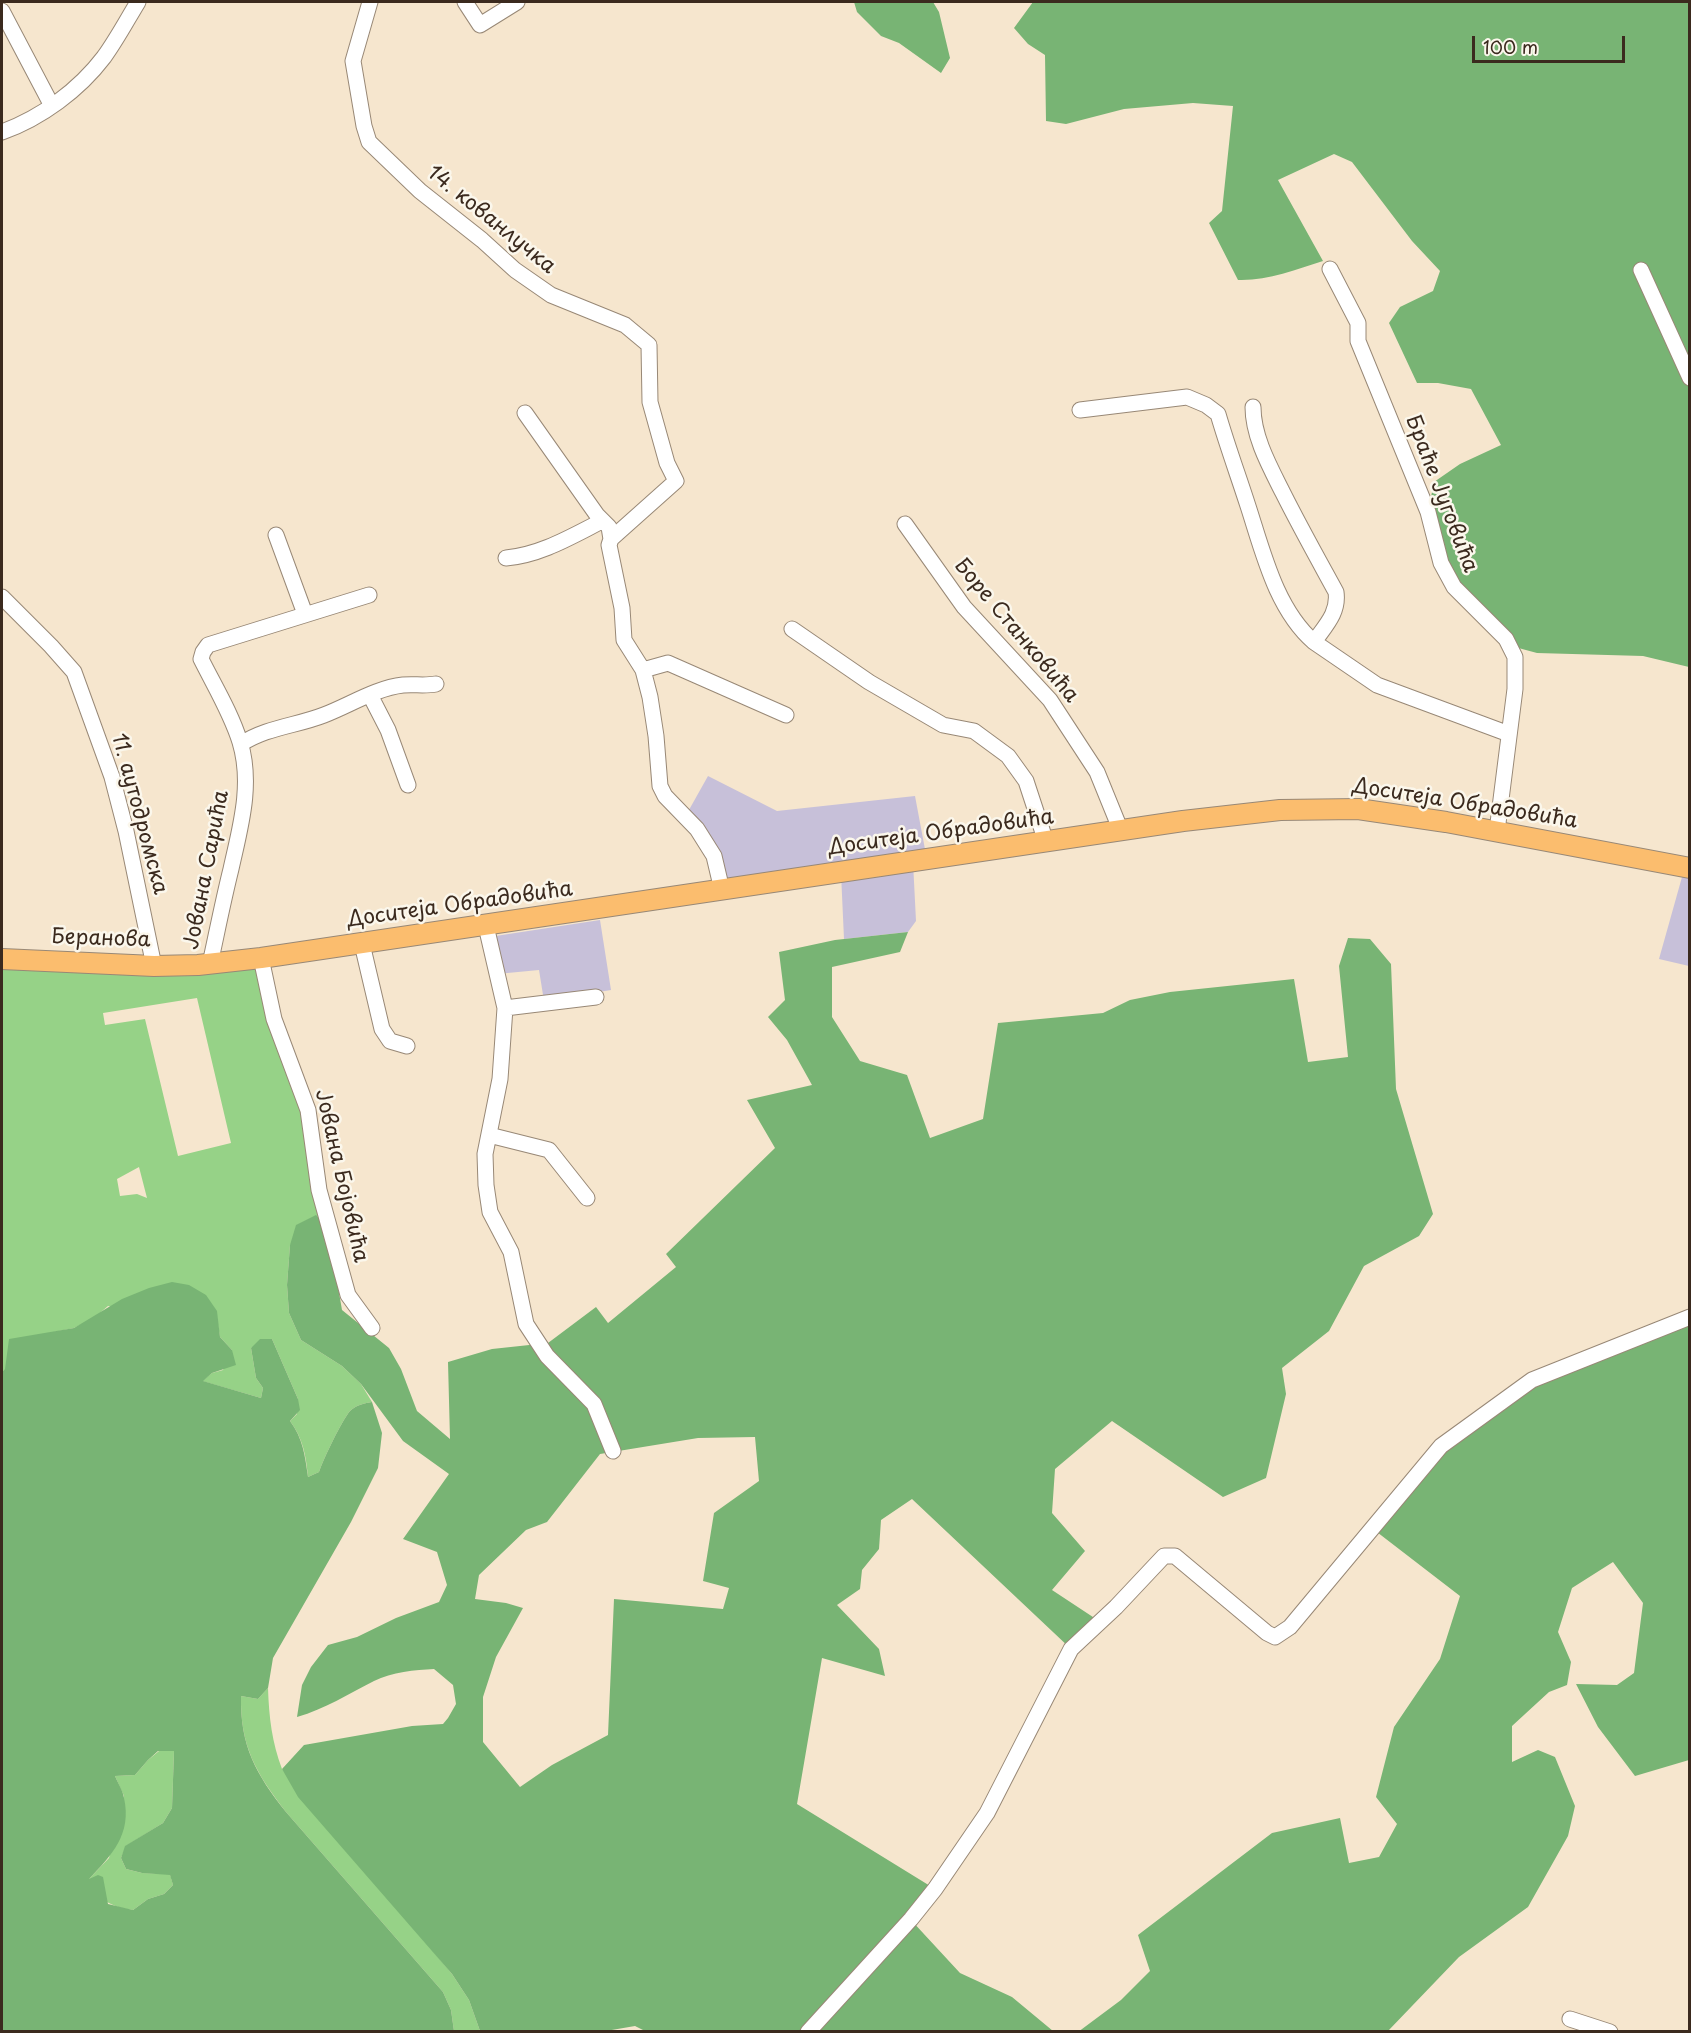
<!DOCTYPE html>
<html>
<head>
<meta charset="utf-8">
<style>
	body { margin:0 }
	#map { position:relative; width:1691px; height:2033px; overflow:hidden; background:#f6e6ce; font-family:"Playpen Sans",sans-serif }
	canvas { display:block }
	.frame { position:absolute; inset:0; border:3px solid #3b2a1e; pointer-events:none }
	.scale { position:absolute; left:1472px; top:36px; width:153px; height:27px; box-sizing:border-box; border:3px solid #3b2a1e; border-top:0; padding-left:8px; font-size:18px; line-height:21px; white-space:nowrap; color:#3b2a1e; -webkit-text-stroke:4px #fbf7ec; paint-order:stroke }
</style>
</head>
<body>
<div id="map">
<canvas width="1691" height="2033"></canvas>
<div class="frame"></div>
<div class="scale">100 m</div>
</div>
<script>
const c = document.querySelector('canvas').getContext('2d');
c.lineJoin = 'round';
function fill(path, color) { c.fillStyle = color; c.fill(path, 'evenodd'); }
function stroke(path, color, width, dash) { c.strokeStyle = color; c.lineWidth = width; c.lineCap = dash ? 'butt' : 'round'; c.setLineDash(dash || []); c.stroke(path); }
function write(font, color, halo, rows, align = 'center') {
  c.font = font + ' "Playpen Sans",sans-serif'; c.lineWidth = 5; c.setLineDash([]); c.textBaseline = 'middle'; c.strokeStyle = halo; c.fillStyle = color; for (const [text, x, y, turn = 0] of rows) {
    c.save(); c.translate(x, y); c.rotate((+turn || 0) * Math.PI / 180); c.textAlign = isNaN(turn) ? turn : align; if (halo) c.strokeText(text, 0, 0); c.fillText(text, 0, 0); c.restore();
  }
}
fill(new Path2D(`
	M708 776 777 811 915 796 927 860 913 862 916 921 908 932 844 939 841 873 722 890 714 856 685 817Z
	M1682 877 1689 878V966L1659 959Z
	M600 920 611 990 544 1001 539 970 497 974 489 937Z`), '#c7c0d9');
fill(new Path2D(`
	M261 958 308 1110 328 1229 290 1245 287 1285 289 1313 301 1340 342 1366 361 1384 372 1402C365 1403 356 1405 350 1411 341 1422 324 1458 319 1472L308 1477C306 1456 303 1438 290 1421L297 1414 298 1399 272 1339 251 1348 256 1378 263 1388 261 1398 202 1381 212 1373 223 1370 232 1350 220 1337 218 1325 108 1306 94 1318 74 1328 49 1333 2 1372V959ZM197 998 231 1143 178 1156 145 1019 105 1025 103 1013ZM139 1167 147 1198 137 1194 120 1196 117 1179Z
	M268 1688C269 1718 272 1742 282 1769L452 1974 469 2000 480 2031H454L451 2010 443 1992 286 1812C256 1773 240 1746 241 1696L258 1699Z
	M159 1751H174L172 1808 163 1823 126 1846 121 1858 126 1869 142 1873 170 1874 173 1885 164 1894 148 1899 133 1910C106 1906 104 1900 87 1881L109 1858 124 1796 115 1776 135 1775 148 1760Z`), '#96d287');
fill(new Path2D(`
	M854 2H933L939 12 950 58 941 73 899 43 881 36 857 12Z
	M1033 2H1689V667L1643 656 1537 653 1511 646 1441 563 1428 512 1434 482 1460 464 1501 445 1471 389 1438 383H1417L1389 323 1400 307 1433 291 1440 271 1412 241 1352 162 1334 154 1278 180 1323 261C1295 270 1267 281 1238 280L1209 223 1222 211 1233 106 1193 103 1124 109 1066 124 1046 121 1045 55 1028 44 1014 28Z
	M908 932 900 952 832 967V1017L860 1061 907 1075 930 1138 983 1119 998 1023 1103 1013 1130 1000 1170 992 1294 979 1308 1062 1348 1057 1339 966 1348 938 1370 939 1391 964 1396 1089 1433 1214 1419 1236 1364 1266 1329 1331 1282 1368 1286 1394 1266 1478 1223 1497 1112 1421 1055 1469 1052 1513 1085 1551 1052 1590 1099 1621 1071 1649 912 1499 881 1520 879 1549 862 1570 860 1589 837 1605 879 1649 885 1676 822 1658 797 1804 935 1889 911 1920 960 1973 1012 1997 1053 2031 647 2032 635 2026 600 2032 480 2031 469 2000 452 1974 298 1797 282 1769 304 1745 412 1726 443 1724 448 1718 456 1704 453 1685 434 1669C415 1670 392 1672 374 1681 348 1694 325 1709 297 1717L302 1685 311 1667 328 1645 357 1637 396 1618 439 1602 447 1585 437 1552 403 1539 449 1474 403 1441 361 1384 342 1366 301 1340 289 1313 287 1285 290 1245 296 1225 316 1215 328 1229 342 1310 389 1348 401 1369 417 1411 450 1439 448 1362 492 1349 548 1343 596 1307 608 1323 676 1267 666 1254 775 1148 747 1100 812 1085 787 1040 768 1017 785 1000 779 952 835 940ZM755 1437 759 1481 714 1513 703 1581 729 1588 723 1609 614 1599 608 1735 552 1765 520 1787 483 1742V1697L496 1657 523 1608 506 1603 475 1599 479 1575 526 1530 547 1522 600 1454 698 1438Z
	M172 1282 189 1285 206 1295 217 1311 220 1337 232 1350 236 1365 212 1373 203 1381 261 1398 263 1388 256 1378 251 1348 260 1339H272L298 1399 300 1410 290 1421C303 1438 305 1456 308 1477L319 1472C324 1458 341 1422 350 1411 356 1405 365 1403 372 1402L382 1433 378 1468 351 1522 273 1658 268 1688 258 1699 241 1696C240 1746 256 1774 286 1812L443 1992 451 2010 454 2031H2V1372L5 1369 9 1339 74 1328 122 1299 149 1288ZM158 1751H174L172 1808 163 1823 125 1846 121 1858 126 1869 142 1873 170 1875 173 1885 164 1894 148 1899 133 1910 108 1904 103 1877 98 1875 89 1879C112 1855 132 1834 124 1798 123 1791 118 1783 115 1776L135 1775 148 1760Z
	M1689 1316 1690 1684 1688 1685 1689 1760 1635 1776 1598 1727 1576 1684 1617 1685 1634 1673 1643 1603 1613 1562 1572 1588 1558 1632 1571 1662 1567 1685 1549 1692 1512 1726V1762L1538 1750 1555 1757 1575 1806 1568 1836 1528 1907 1459 1957 1388 2031 1078 2032 1121 2000 1150 1971 1138 1935 1272 1833 1340 1818 1349 1863 1379 1857 1397 1824 1376 1797 1394 1727 1440 1659 1460 1596 1373 1529 1441 1446 1526 1385Z`), '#78b474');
const minor = new Path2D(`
	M370 2 353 61 364 126 369 142 420 191 482 240 515 270 551 295 625 325 649 345 650 402 667 463 676 481 611 539 609 545 622 608 624 640 643 670 650 697 656 736 660 786 665 796 697 829 714 856 722 890
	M465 2 480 25 517 2
	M2 11 52 106
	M2 132C41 118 79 90 104 57 117 39 127 20 138 2
	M1330 269 1358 323V341L1428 512 1441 563 1454 587 1506 639 1515 657V689L1497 831
	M1641 270 1690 378
	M1253 407C1253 437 1270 467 1283 493 1300 527 1318 559 1336 592 1339 613 1325 626 1314 642L1377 685 1509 734
	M1080 410 1187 397 1206 405 1218 414C1227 445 1238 475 1248 506 1263 552 1276 609 1314 642
	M525 413 597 515 609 527 611 539
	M905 524 964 607 1050 700 1097 772 1121 831
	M276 535 305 614
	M506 558C541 555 572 536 602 521
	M2 597 51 646 74 672 112 777 126 831 154 966
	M792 629 869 682 943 725 974 731 1008 756 1026 781 1046 842
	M643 670 668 663 786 715
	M370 695 388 730 408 785
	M241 744C267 727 296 726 324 715 350 705 376 688 403 685 414 684 425 686 436 684
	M486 926 505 1008 500 1079 485 1154 486 1185 490 1212 511 1252 526 1324 547 1356 594 1404 613 1451
	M362 944 382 1029 390 1041 407 1046
	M261 958 274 1019 308 1110 319 1190 348 1295 372 1328
	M210 964C217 932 223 901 231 869 240 828 253 785 240 742 231 713 215 687 201 659L203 652 208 645 369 595
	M505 1008 596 997
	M489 1135 549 1150 587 1198
	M1570 2019 1610 2032
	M808 2032 911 1919 935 1889 987 1813 1071 1649 1116 1607 1164 1556H1175L1267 1633 1275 1637 1290 1627 1441 1446 1532 1380 1690 1317`);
const major = new Path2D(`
	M2 959 154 966 198 965 261 958 1183 821 1280 810 1358 809 1446 822 1690 868`);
stroke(minor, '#988876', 17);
stroke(major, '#988876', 22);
stroke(minor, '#fff', 15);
stroke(major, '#fbbd6e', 20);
write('21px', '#3b2a1e', '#fbf7ec', [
	["14. кованлучка",491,220,39],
	["Браће Југовића",1441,494,69],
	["Боре Станковића",1016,631,50],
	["Доситеја Обрадовића",1465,804,9],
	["11. аутодромска",139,814,75],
	["Доситеја Обрадовића",941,833,-8],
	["Јована Сарића",207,870,-79],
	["Доситеја Обрадовића",460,905,-8],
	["Беранова",101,939,2],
	["Јована Бојовића",341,1176,77]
]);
</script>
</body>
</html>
